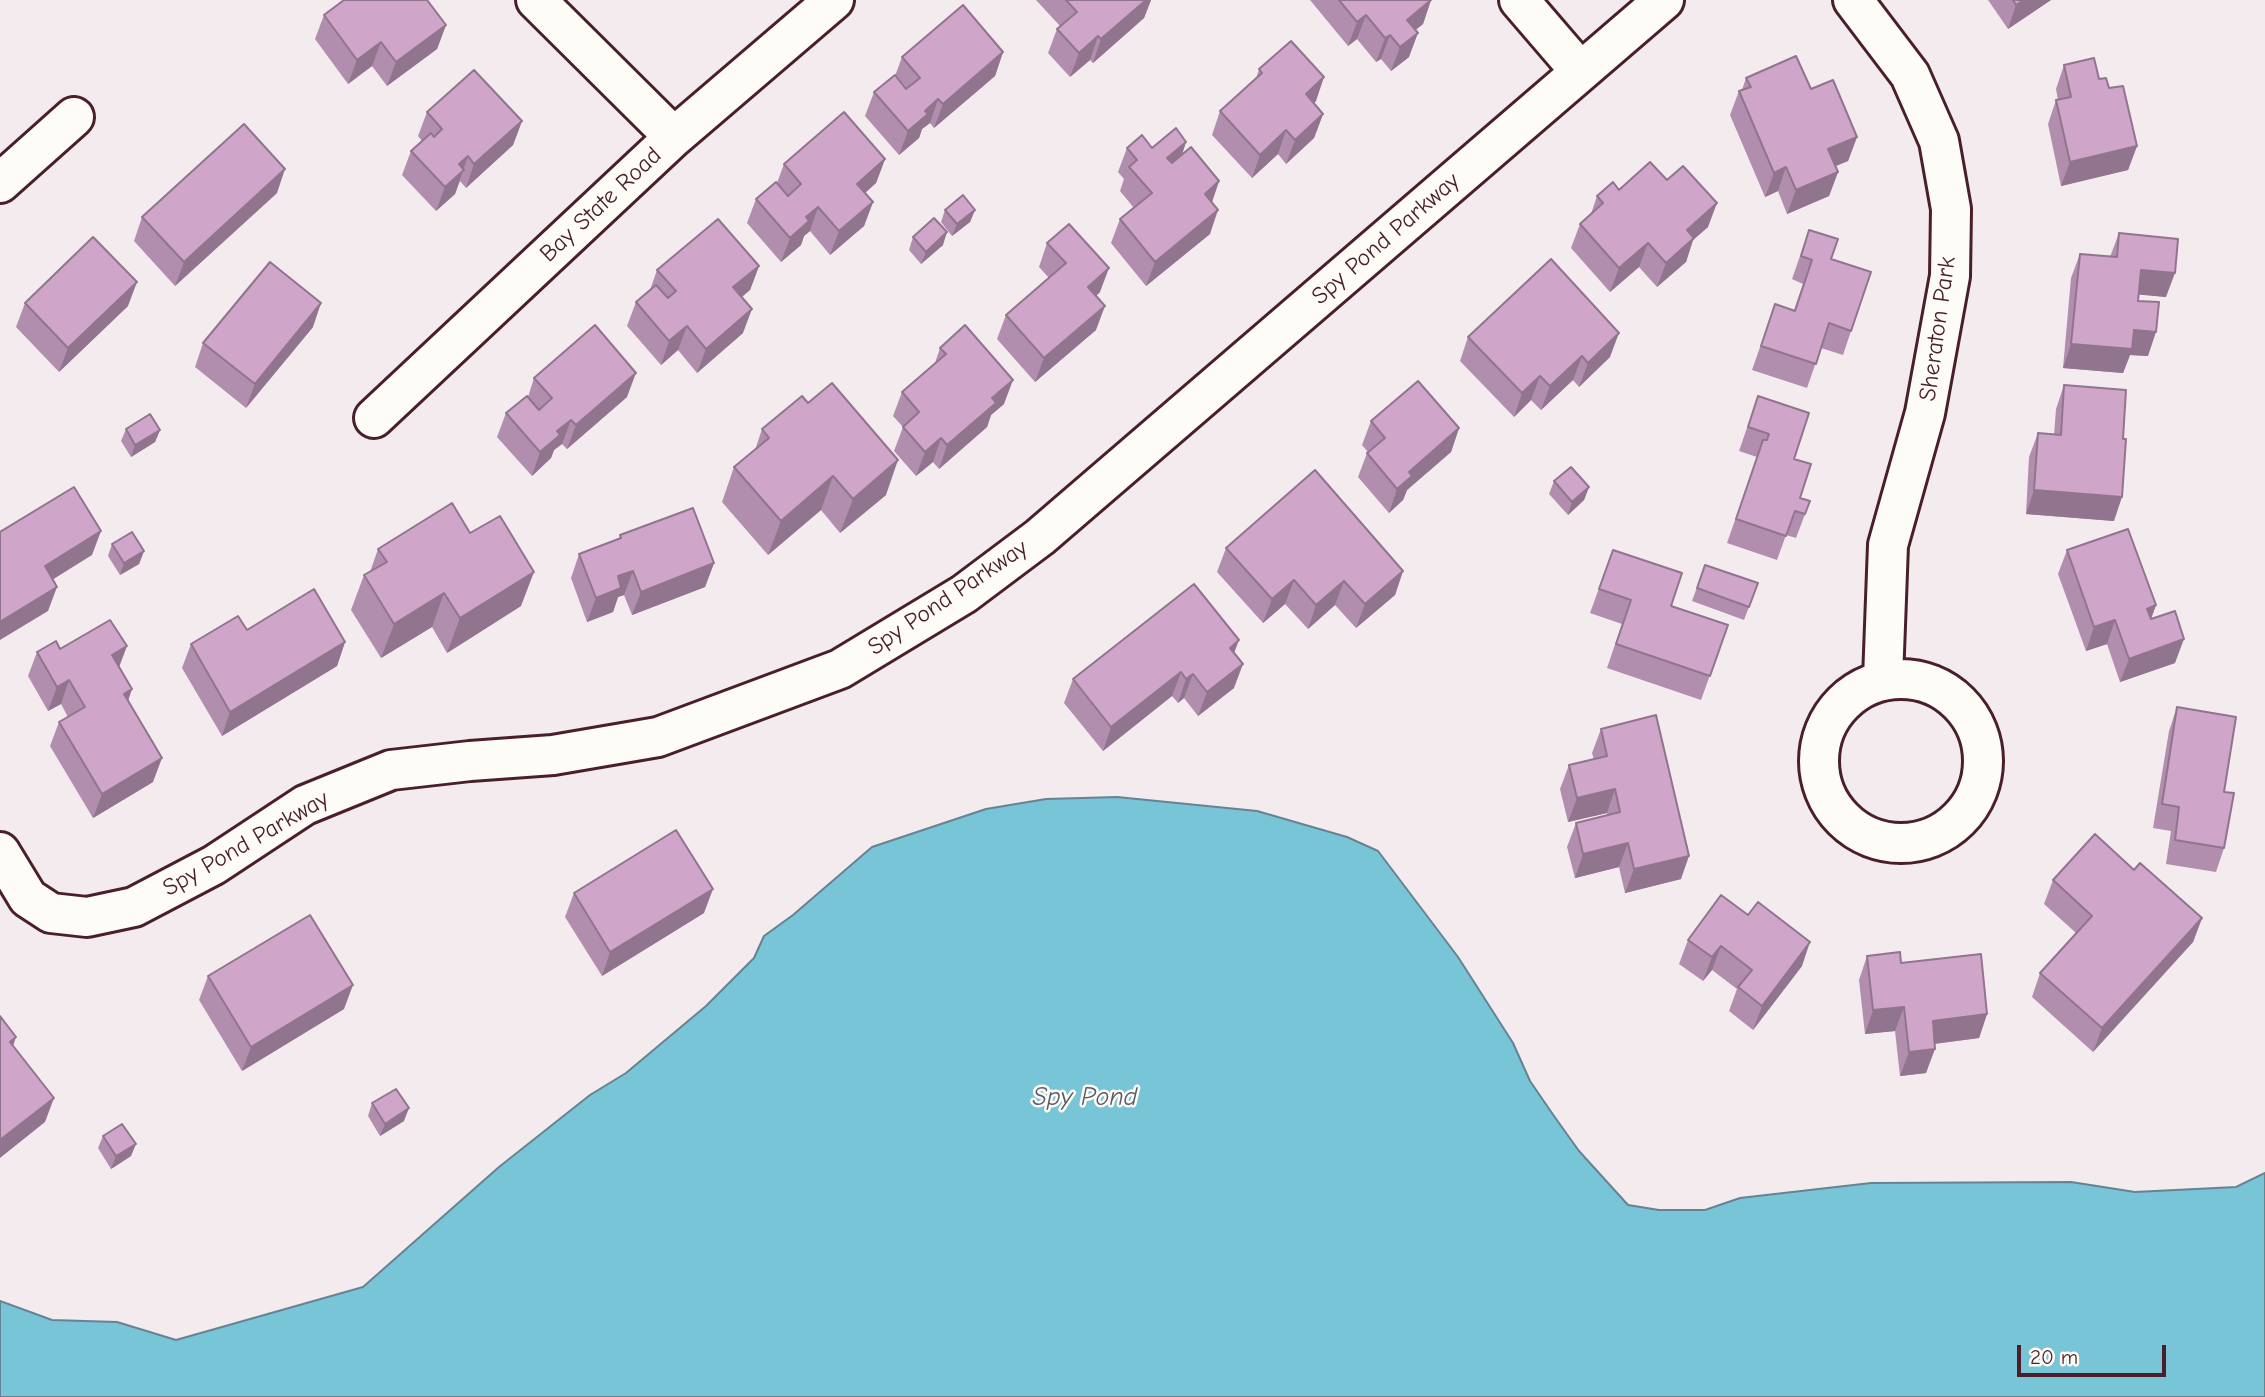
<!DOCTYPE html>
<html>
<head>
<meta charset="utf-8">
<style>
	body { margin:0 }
	#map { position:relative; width:2265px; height:1397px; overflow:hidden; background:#f4ebee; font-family:"Comic Neue",sans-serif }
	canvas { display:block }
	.scale { position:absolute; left:2017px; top:1345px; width:149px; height:32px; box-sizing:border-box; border:4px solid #4a1f2b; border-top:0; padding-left:9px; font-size:21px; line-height:24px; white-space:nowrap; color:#4a1f2b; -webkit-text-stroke:5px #fdfcf7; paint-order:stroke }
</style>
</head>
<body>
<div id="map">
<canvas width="2265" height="1397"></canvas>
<div class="scale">20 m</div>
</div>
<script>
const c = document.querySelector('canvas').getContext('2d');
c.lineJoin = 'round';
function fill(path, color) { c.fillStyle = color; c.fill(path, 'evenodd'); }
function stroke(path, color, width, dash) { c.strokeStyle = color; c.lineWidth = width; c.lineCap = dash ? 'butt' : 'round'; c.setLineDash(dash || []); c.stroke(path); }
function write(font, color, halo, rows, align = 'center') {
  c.font = font + ' "Comic Neue",sans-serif'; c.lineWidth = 5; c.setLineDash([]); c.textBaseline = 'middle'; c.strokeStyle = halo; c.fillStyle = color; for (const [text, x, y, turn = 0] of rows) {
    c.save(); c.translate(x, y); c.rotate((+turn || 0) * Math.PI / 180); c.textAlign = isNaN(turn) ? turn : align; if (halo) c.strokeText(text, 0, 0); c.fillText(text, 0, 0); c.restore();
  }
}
const water = new Path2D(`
	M1117 797 1257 811 1347 837 1378 851 1458 957 1513 1043 1530 1081 1554 1116 1579 1151 1628 1205 1659 1210H1705L1740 1198 1871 1183 2071 1182 2135 1192 2236 1187 2265 1173V1397H0V1301L52 1320 117 1322 176 1340 363 1287 499 1167 590 1095 626 1073 706 1006 754 958 764 936 793 915 872 847 986 809 1046 799Z`);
fill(water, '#79c5d8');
stroke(water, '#668393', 2);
const minor = new Path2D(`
	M536 0 674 137
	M1519 0 1580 71
	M1853 0 1910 75 1939 141 1951 209 1950 276 1925 413 1888 545 1883 679
	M0 183 74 117
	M374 418 674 137 834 0
	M1819 761a82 82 0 1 1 164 0a82 82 0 1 1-164 0Z
	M0 852 28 898 51 913 87 917 134 907 214 865 305 805 391 770 470 761 553 755 658 737 840 669 964 594 1040 537 1664 0`);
stroke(minor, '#4a1f2b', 44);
stroke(minor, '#fdfcf7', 38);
fill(new Path2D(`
	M1036 0H1151L1144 18 1093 63 1090 60 1070 77 1048 53 1057 29 1060 26Z
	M1310 0H1431L1423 24 1415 30 1409 57 1391 71 1381 59 1376 62 1357 39 1348 46Z
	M1988 0H2051L2008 29Z
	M324 15 446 25 437 49 387 86 372 66 348 84 315 39Z
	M1003 52 995 76 934 128 930 123 922 129 919 138 899 155 865 116 874 92 895 76 902 57Z
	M2064 65 2099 79 2109 88 2137 146 2128 170 2061 186 2048 124 2056 100H2058L2056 89Z
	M1259 69 1316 101 1314 103 1323 114 1314 138 1286 164 1278 154 1252 178 1212 135 1220 111 1256 79Z
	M1746 78 1811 89 1857 137 1848 161 1835 166 1838 172 1829 196 1787 214 1778 191 1765 197 1730 115 1739 91 1742 90Z
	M427 112 522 121 513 145 466 188 460 181 455 194 436 211 402 175 411 151 422 141 418 136Z
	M1186 142 1182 155 1219 181 1212 202 1210 234 1146 286 1111 243 1120 219 1134 208 1120 191 1124 179 1118 172 1127 148H1152Z
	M885 159 876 183 865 193 873 202 864 226 830 255 810 231 804 236 801 245 781 262 747 223 756 199 777 183 784 164Z
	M1619 190 1708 227 1693 240 1686 262 1657 287 1639 267 1610 292 1571 248 1580 224 1591 214 1597 196Z
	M277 193 175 286 134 241 142 217Z
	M945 210H975L970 222 952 236 941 222Z
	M1809 230 1831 259 1851 331 1843 355 1821 348 1807 388 1752 370 1775 304 1794 310 1803 284 1792 279Z
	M2119 233 2166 297 2138 294V301L2148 356 2130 355 2123 373 2063 368 2071 278 2080 254 2110 257Z
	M913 237 943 245 921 264 909 250Z
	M1047 243 1100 292 1096 296V330L1035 382 997 339 1006 315 1049 278 1039 267Z
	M759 266 750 290 742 297 743 333 697 373 678 350 661 365 627 326 636 302 650 290 657 270Z
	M25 303 128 306 59 372 16 327Z
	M313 327 246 408 195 367 203 343Z
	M1468 337 1610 357 1579 387 1573 380 1541 410 1531 400 1514 417 1460 361Z
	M940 348 1004 404 991 415 987 427 939 469 933 462 916 476 894 451 903 427 893 416 902 392 935 363Z
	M534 378 627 397 567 449 562 444 554 450 551 458 532 476 497 437 506 413 528 397Z
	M2064 385 2114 521 2026 514 2029 457 2038 433 2054 435 2056 409Z
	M1758 396 1794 459 1800 498 1810 501 1796 538 1786 535 1777 560 1727 543 1757 457 1739 451Z
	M808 403 886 495 840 533 821 510 768 555 722 502 734 467 755 450 762 429Z
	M1371 421 1459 428 1451 452 1407 490 1403 500 1389 513 1358 477 1367 453 1368 452 1362 445Z
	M126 429 160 430 155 442 131 457 121 441Z
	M1554 481 1589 487 1584 500 1568 515 1549 494Z
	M470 533 521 606 447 653 432 627 381 658 351 610 364 575 370 572 378 549Z
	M620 535 714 563 705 587 632 615 624 595 618 597 613 612 587 622 571 578 579 554 619 539Z
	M112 544 144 551 139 564 120 575 108 556Z
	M1226 548 1403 571 1395 595 1356 628 1335 605 1308 629 1285 604 1263 623 1217 572Z
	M1613 550 1671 606 1728 625 1701 700 1607 668 1622 624 1590 613Z
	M2067 550 2156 605 2151 619 2175 663 2120 682 2107 644 2086 651 2058 574Z
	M1705 565 1758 583 1744 620 1692 601Z
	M247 630 345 642 337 666 222 736 182 668 191 644Z
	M60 649 119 667 153 782 93 818 50 746 59 722 68 717 61 704 48 711 28 676 37 652Z
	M1234 653V688L1198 716 1184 698 1178 703 1172 696 1103 751 1064 703 1073 679Z
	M2177 707 2224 792V848L2216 872 2166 864 2171 831 2153 828 2169 731Z
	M1601 729 1681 879 1625 893 1619 867 1575 878 1567 847 1576 823 1607 815V813L1568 822 1560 789 1569 765 1594 760 1592 753Z
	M2134 870 2202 918 2193 942 2093 1052 2032 997 2040 973 2076 933 2044 904 2053 880Z
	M574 893 704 913 602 976 565 917Z
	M1721 895 1802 966 1753 1030 1729 1011 1737 989 1712 970 1703 981 1679 964 1688 940Z
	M1867 956 1901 963 1987 1014 1979 1038 1935 1044 1926 1073 1900 1076 1895 1031 1865 1034 1859 980Z
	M208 976 344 1009 242 1071 199 1000Z
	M372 1103 404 1121 380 1136 368 1116Z
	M103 1136 131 1156 111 1169 98 1148Z`), '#b28eae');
fill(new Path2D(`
	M1146 0H1151L1144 18 1093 63 1101 39Z
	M1431 0 1423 24 1398 44 1407 20Z
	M2024 0H2051L2008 29 2016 5Z
	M1366 15 1357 39 1348 46 1357 22Z
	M446 25 437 49 387 86 396 62Z
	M1418 33 1409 57 1391 71 1400 47Z
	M1390 35 1381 59 1376 62 1385 38Z
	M1098 36 1090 60 1070 77 1079 53Z
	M381 42 372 66 348 84 357 60Z
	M1003 52 995 76 934 128 943 104Z
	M1324 77 1316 101 1297 118 1306 94Z
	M938 99 930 123 922 129 919 138 899 155 908 131 925 111Z
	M1323 114 1314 138 1286 164 1295 140Z
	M522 121 513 145 466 188 474 164Z
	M1286 130 1278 154 1252 178 1260 155Z
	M1857 137 1848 161 1819 173 1828 149Z
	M1186 142 1178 166 1158 182 1167 158Z
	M2137 146 2128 170 2061 186 2070 162Z
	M468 156 455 194 436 211 445 187 459 164Z
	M885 159 876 183 848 208 857 184Z
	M1786 167 1778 191 1765 197 1774 173Z
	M285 169 277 193 175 286 184 262Z
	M1838 172 1829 196 1787 214 1796 190Z
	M1219 181 1211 205 1205 194Z
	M873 202 864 226 830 255 839 231Z
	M1717 203 1708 227 1693 240 1686 262 1657 287 1666 263 1687 230Z
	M818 207 810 231 804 236 801 245 781 262 790 238 806 217Z
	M975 210 970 222 952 236 957 224Z
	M1218 210 1210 234 1146 286 1155 262Z
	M947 232 943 245 921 264 926 252Z
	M1648 243 1639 267 1610 292 1619 268Z
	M759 266 750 290 724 311 733 287Z
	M1109 268 1100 292 1079 311 1088 287Z
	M2141 270 2175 273 2166 297 2132 294Z
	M137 282 128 306 59 372 68 348Z
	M321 303 313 327 246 408 255 384Z
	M1105 306 1096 330 1035 382 1044 358Z
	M752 309 743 333 697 373 706 349Z
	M687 326 678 350 661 365 669 341Z
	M2134 330 2156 332 2148 356 2130 355 2123 373 2063 368 2071 344Z
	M1619 333 1610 357 1579 387 1588 363Z
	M1582 356 1573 380 1541 410 1550 386Z
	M636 373 627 397 567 449 576 425Z
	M1540 376 1531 400 1514 417 1522 393Z
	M1013 380 1004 404 991 415 987 427 939 469 947 445 992 398Z
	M571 420 562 444 554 450 551 458 532 476 540 452 557 431Z
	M1459 428 1451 452 1407 490 1403 500 1389 513 1397 489 1409 472Z
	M160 430 155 442 131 457 135 445Z
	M941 438 933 462 916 476 925 452Z
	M898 460 886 495 840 533 853 499Z
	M833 476 821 510 768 555 781 521Z
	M1589 487 1584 500 1568 515 1572 502Z
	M2034 490 2122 497 2114 521 2026 514Z
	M101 531 92 555 36 590 45 566Z
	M144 551 139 564 120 575 124 563Z
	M714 563 705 587 632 615 641 592Z
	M633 571 624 595 618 597 613 612 587 622 596 598 618 576Z
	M1403 571 1395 595 1356 628 1365 604Z
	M534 572 521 606 447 653 460 618Z
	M1294 580 1285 604 1263 623 1272 599Z
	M1344 581 1335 605 1308 629 1316 605Z
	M57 587 48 611 0 640V622Z
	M444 593 432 627 381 658 394 624Z
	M2156 605 2147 629V609Z
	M2115 620 2107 644 2086 651 2094 627Z
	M2184 639 2175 663 2120 682 2129 659Z
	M1239 640 1230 664V648Z
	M345 642 337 666 222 736 230 712Z
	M127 646 118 670 112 655Z
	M1243 664 1234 688 1198 716 1207 692Z
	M1181 672 1172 696 1103 751 1111 727Z
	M1193 674 1184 698 1178 703 1186 679Z
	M69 680 61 704 48 711 57 687Z
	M132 689 124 713V694Z
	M162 758 153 782 93 818 102 794Z
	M1615 789 1607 813 1568 822 1577 798Z
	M1628 843 1619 867 1575 878 1583 854Z
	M1689 856 1681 879 1625 893 1634 869Z
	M713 889 704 913 602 976 610 952Z
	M2202 918 2193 942 2093 1052 2102 1028Z
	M1810 942 1802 966 1753 1030 1762 1006Z
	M1721 946 1712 970 1703 981 1712 957Z
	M353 985 344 1009 242 1071 251 1047Z
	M1904 1007 1895 1031 1865 1034 1873 1010Z
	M1987 1014 1979 1038 1924 1045 1933 1021Z
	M16 1037 8 1061 10 1042Z
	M1935 1049 1926 1073 1900 1076 1909 1052Z
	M54 1098 45 1122 0 1158V1140Z
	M409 1108 404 1121 380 1136 385 1124Z
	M136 1144 131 1156 111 1169 116 1156Z`), '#91748d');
const building = new Path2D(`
	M344 0H427L446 25 396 62 381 42 357 60 324 15Z
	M1066 0H1146L1101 39 1098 36 1079 53 1057 29 1077 12Z
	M1339 0H1431L1407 20 1418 33 1400 47 1390 35 1385 38 1366 15 1357 22Z
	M2013 0H2024L2016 5Z
	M963 5 1003 52 943 104 938 99 925 111 928 114 908 131 874 92 895 75 906 89 920 78 902 57Z
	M1291 41 1324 77 1306 94 1323 114 1295 140 1286 130 1260 155 1220 111 1262 73 1259 69Z
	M1796 56 1811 89 1833 80 1857 137 1828 149 1838 172 1796 190 1786 167 1774 173 1739 91 1751 87 1746 78Z
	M2094 58 2099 79 2106 78 2109 88 2123 86 2137 146 2070 162 2056 100 2071 97 2064 65Z
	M474 70 522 121 474 164 468 156 459 164 464 170 445 187 411 151 431 133 434 137 442 129 427 112Z
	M844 112 885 159 857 184 873 202 839 231 818 207 806 217 809 221 790 238 756 199 776 182 788 196 801 184 784 164Z
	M244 124 285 169 184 262 142 217Z
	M1176 128 1186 142 1167 158 1172 163 1191 147 1219 181 1205 194 1218 210 1155 262 1120 219 1152 193 1129 167 1137 160 1127 148 1142 135 1152 148Z
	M1650 162 1667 180 1683 166 1717 203 1687 230 1694 238 1666 263 1648 243 1619 268 1580 224 1603 203 1597 196 1613 182 1619 190Z
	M963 195 975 210 957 224 945 210Z
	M934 218 947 232 926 252 913 237Z
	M718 219 759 266 733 287 752 309 706 349 687 326 669 341 636 302 656 285 668 298 676 291 657 270Z
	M1069 224 1109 268 1088 287 1105 306 1044 358 1006 315 1066 263 1047 243Z
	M1809 230 1838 239 1831 259 1871 272 1851 331 1829 323 1816 364 1761 346 1775 304 1795 311 1812 260 1801 256Z
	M2119 233 2178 239 2175 273 2141 270 2138 301 2159 302 2156 332 2134 330 2132 349 2071 344 2080 254 2117 257Z
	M93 237 137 282 68 348 25 303Z
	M1551 259 1619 333 1588 363 1582 356 1550 386 1540 376 1522 393 1468 337Z
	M270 262 321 303 255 384 203 343Z
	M595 325 636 373 576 425 571 420 557 431 560 435 540 452 506 413 527 396 539 410 552 398 534 378Z
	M965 325 1013 380 992 398 996 403 947 445 941 438 925 452 903 427 919 412 902 392 946 354 940 348Z
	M1418 381 1459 428 1409 472 1412 476 1397 489 1367 453 1385 438 1371 421Z
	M832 383 898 460 853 499 833 476 781 521 734 467 769 438 762 429 802 396 808 403Z
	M2064 385 2126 390 2123 439H2126L2122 497 2034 490 2038 433 2061 435Z
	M1758 396 1809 413 1794 459 1811 464 1800 498 1810 501 1805 514 1795 511 1786 536 1736 519 1763 440H1767L1769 434 1748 427Z
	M150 414 160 430 135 445 126 429Z
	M1571 467 1589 487 1572 502 1554 481Z
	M1315 470 1403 571 1365 604 1344 581 1316 605 1294 580 1272 599 1226 548Z
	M74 487 101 531 45 566 57 587 0 622V532Z
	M452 503 470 533 500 516 534 572 460 618 444 593 394 624 364 575 387 562 378 549Z
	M693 508 714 563 641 592 633 571 618 576 621 588 596 598 579 554 621 538 620 535Z
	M2128 529 2156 605 2147 609 2151 619 2175 611 2184 639 2129 659 2115 620 2094 627 2067 550Z
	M132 532 144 551 124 563 112 544Z
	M1613 550 1682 573 1671 606 1728 625 1710 676 1616 644 1631 600 1599 589Z
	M1705 565 1758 583 1749 607 1697 588Z
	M1194 584 1239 640 1230 648 1243 664 1207 692 1193 674 1186 679 1181 672 1111 727 1073 679Z
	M314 589 345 642 230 712 191 644 238 616 247 630Z
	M110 620 127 646 112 655 132 689 124 694 162 758 102 794 59 722 85 707 69 680 57 687 37 652 56 641 60 649Z
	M2177 707 2236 717 2224 792 2234 793 2224 848 2175 840 2179 807 2162 804Z
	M1656 715 1689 856 1634 869 1628 843 1583 854 1576 823 1620 812 1615 789 1577 798 1569 765 1607 756 1601 729Z
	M676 830 713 889 610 952 574 893Z
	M2095 834 2134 870 2140 863 2202 918 2102 1028 2040 973 2092 916 2053 880Z
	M1721 895 1748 915 1758 902 1810 942 1762 1006 1738 987 1752 970 1721 946 1712 957 1688 940Z
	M310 915 353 985 251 1047 208 976Z
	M1900 952 1901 963 1981 954 1987 1014 1933 1021 1935 1049 1909 1052 1904 1007 1873 1010 1867 956Z
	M0 1016 16 1037 10 1042 54 1098 0 1140Z
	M396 1089 409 1108 385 1124 372 1103Z
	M122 1124 136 1144 116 1156 103 1136Z`);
fill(building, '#cfa5ca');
stroke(building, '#91748d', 2);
write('24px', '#4a1f2b', '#fdfcf7', [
	["Bay State Road",601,205,-43],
	["Spy Pond Parkway",1386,239,-41],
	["Sheraton Park",1938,329,-82],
	["Spy Pond Parkway",948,598,-34],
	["Spy Pond Parkway",246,844,-30]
]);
write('italic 26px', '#5a5968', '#fdfcf7', [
	["Spy Pond",1085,1098]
]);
</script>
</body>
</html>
